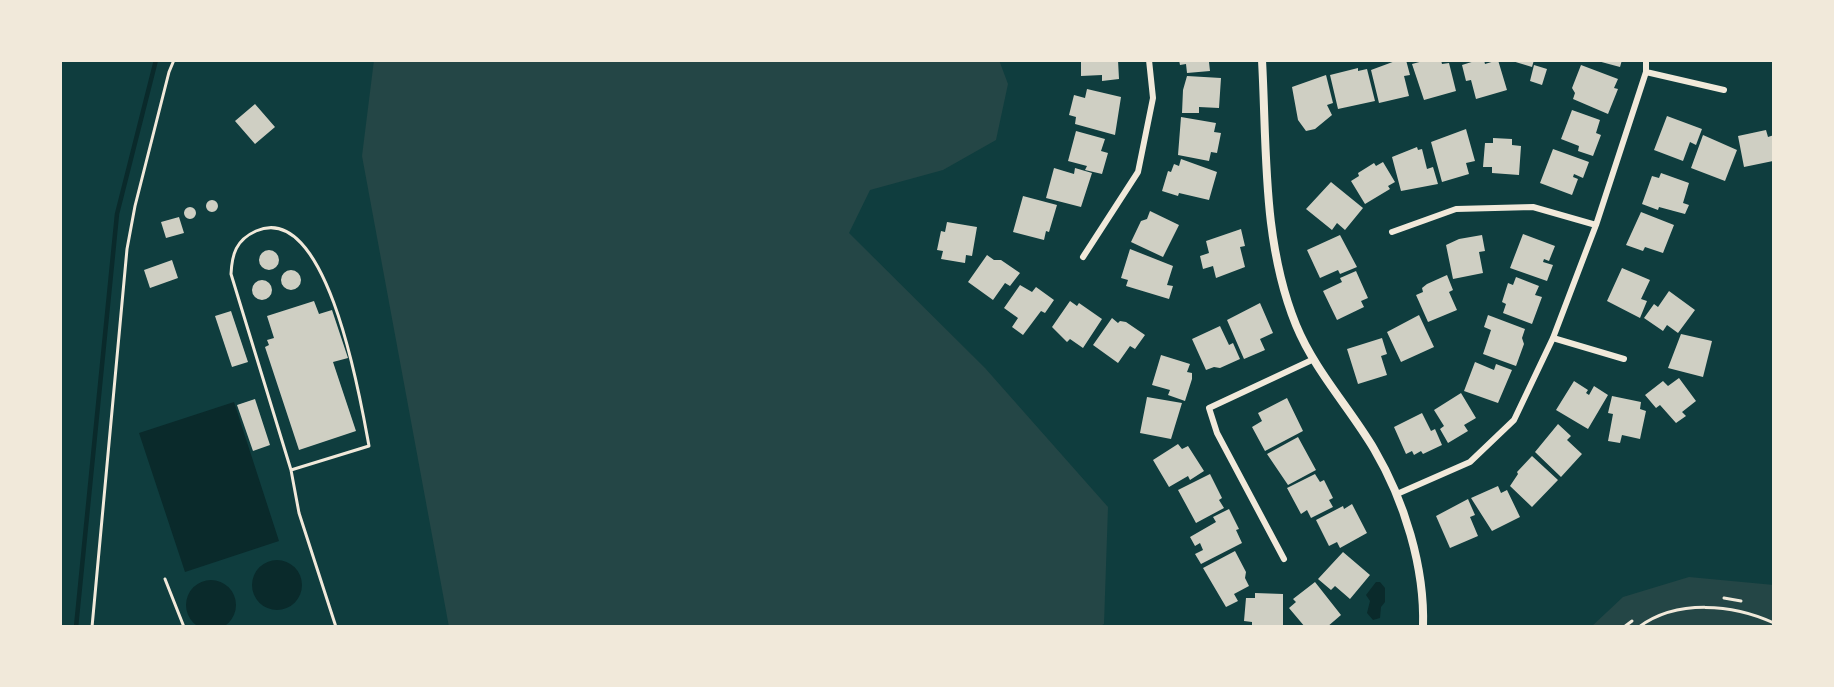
<!DOCTYPE html>
<html>
<head>
<meta charset="utf-8">
<style>
	body { margin:0 }
	#map { position:relative; width:1834px; height:687px; overflow:hidden; background:#0f3d3e; font-family:"Space Grotesk",sans-serif }
	canvas { display:block }
	.frame { position:absolute; inset:0; border:62px solid #f1e9da; pointer-events:none }
</style>
</head>
<body>
<div id="map">
<canvas width="1834" height="687"></canvas>
<div class="frame"></div>
</div>
<script>
const c = document.querySelector('canvas').getContext('2d');
c.lineJoin = 'round';
function fill(path, color) { c.fillStyle = color; c.fill(path, 'evenodd'); }
function stroke(path, color, width, dash) { c.strokeStyle = color; c.lineWidth = width; c.lineCap = dash ? 'butt' : 'round'; c.setLineDash(dash || []); c.stroke(path); }
fill(new Path2D(`
	M374 60H999L1008 84 996 140 943 170 870 190 849 233 985 368 1108 507 1104 624 1098 627H449L362 156Z
	M1689 577 1774 585V627H1591L1623 597Z`), '#244646');
fill(new Path2D(`
	M234 402 279 541 185 572 139 433Z
	M252 585a25 25 0 1 1 50 0a25 25 0 1 1-50 0Z
	M186 605a25 25 0 1 1 50 0a25 25 0 1 1-50 0Z
	M1376 582H1380L1385 588V602L1381 607 1380 618 1373 620 1367 613 1370 601 1366 595Z`), '#0a2a2b');
stroke(new Path2D(`
	M76 627 117 214 156 60`), '#0a2a2b', 4.5);
fill(new Path2D(`
	M1081 60H1118L1119 79 1102 81V75L1081 76Z
	M1179 60H1217V62H1209L1210 71 1187 73 1186 64 1180 65Z
	M1398 60H1406L1410 75 1404 76 1409 96 1379 103 1371 70Z
	M1427 60H1441L1442 64 1449 63 1456 91 1424 100 1412 64Z
	M1478 60H1484L1485 64 1498 60 1507 90 1476 99 1471 80 1466 81 1462 65Z
	M1509 60H1534L1532 67Z
	M1594 60H1622L1620 67Z
	M1534 65 1547 69 1542 85 1530 81Z
	M1581 65 1618 79 1614 88 1618 89 1608 114 1573 99 1575 93 1572 88Z
	M1358 68V71L1367 69 1375 101 1338 109 1330 75Z
	M1326 75 1333 103 1327 105 1332 115 1315 129 1306 131 1298 120 1292 87Z
	M1187 76 1221 78 1219 108 1199 107V113H1182L1183 90Z
	M1087 89 1121 97 1115 135 1075 124 1076 117 1069 115 1074 95 1085 98Z
	M255 104 275 127 255 144 235 121Z
	M1572 110 1600 120 1596 133 1601 135 1593 156 1578 151 1579 146 1561 139Z
	M1667 116 1702 129 1696 145 1690 142 1683 161 1654 150Z
	M1181 117 1216 123 1214 132 1221 133 1217 153 1211 152 1209 161 1178 155Z
	M1466 129 1475 161 1466 163 1469 174 1442 182 1431 142Z
	M1766 130 1768 137 1774 135 1773 161 1744 167 1738 136Z
	M1076 131 1105 139 1101 151 1108 153 1102 174 1085 170 1087 166 1068 161Z
	M1703 135 1737 150 1725 181 1691 168Z
	M1493 138 1512 139V145L1521 146 1519 175 1492 173V167H1483L1485 143H1493Z
	M1417 147 1418 150 1422 149 1427 169 1433 167 1438 184 1401 191 1392 157Z
	M1553 149 1589 162 1583 178 1574 174 1573 177 1578 179 1572 195 1540 183Z
	M1181 159 1217 172 1209 200 1179 193 1178 196 1162 191 1168 171 1171 172 1174 164 1179 166Z
	M1383 162 1395 182 1388 186 1390 189 1365 204 1351 181 1359 176 1358 173 1374 163 1376 166Z
	M1054 168 1074 174 1075 168 1092 173 1081 207 1046 198Z
	M1661 173 1689 183 1683 203 1689 205 1685 214 1659 207 1658 210 1642 204 1652 176 1659 178Z
	M1331 182 1363 208 1345 230 1337 223 1332 230 1306 209Z
	M1023 196 1057 205 1049 232 1046 231 1044 240 1013 232Z
	M206 206a6 6 0 1 1 12 0a6 6 0 1 1-12 0Z
	M184 213a6 6 0 1 1 12 0a6 6 0 1 1-12 0Z
	M1150 211 1179 225 1163 257 1131 242 1141 221 1147 219Z
	M1641 212 1674 225 1663 253 1645 247 1643 251 1626 245Z
	M179 217 184 233 166 238 161 222Z
	M947 222 977 227 972 256 966 255 965 263 941 259 943 251 937 250 941 231 945 232Z
	M1241 229 1245 246 1240 247 1245 267 1216 278 1213 266 1203 269 1200 256 1209 253 1206 241Z
	M1523 234 1555 246 1549 261 1544 259 1543 262 1553 265 1547 281 1510 268Z
	M1340 235 1357 267 1340 274 1338 270 1320 278 1307 250Z
	M1482 235 1485 251 1479 252 1483 273 1453 279 1446 245 1459 239Z
	M1130 249 1173 266 1167 285 1173 286 1169 299 1126 286 1128 280 1121 278Z
	M259 260a10 10 0 1 1 20 0a10 10 0 1 1-20 0Z
	M987 255 994 260H1001L1020 273 1010 286 1005 283 993 300 968 282Z
	M172 260 178 278 150 288 144 270Z
	M1622 268 1650 280 1641 299 1647 301 1640 318 1607 301Z
	M281 280a10 10 0 1 1 20 0a10 10 0 1 1-20 0Z
	M1356 271 1368 298 1361 301 1364 307 1337 320 1323 291 1342 282 1340 278Z
	M1447 275 1453 290 1449 292 1457 310 1428 322 1416 295 1423 292 1422 288 1427 284Z
	M1516 277 1539 286 1535 295 1542 297 1532 324 1503 313 1506 304 1502 302 1508 283 1513 285Z
	M252 290a10 10 0 1 1 20 0a10 10 0 1 1-20 0Z
	M1020 285 1032 292 1036 287 1054 300 1045 313 1041 311 1023 335 1012 327 1018 318 1004 308Z
	M1669 291 1695 310 1678 333 1667 325 1663 331 1644 318 1654 304 1658 307Z
	M314 301 319 314 332 310 348 358 333 362 356 431 299 450 265 347 269 345 267 340 274 338 267 316Z
	M1070 301 1077 306 1079 303 1102 319 1083 348 1070 339 1067 342 1052 327Z
	M1260 303 1273 333 1260 339 1265 350 1244 359 1227 320Z
	M231 311 248 362 232 367 215 316Z
	M1419 315 1434 347 1401 362 1387 332Z
	M1488 315 1525 329 1522 338 1524 344 1516 366 1483 354 1491 330 1484 327Z
	M1112 318 1118 323 1120 321 1126 322 1145 335 1135 349 1130 346 1118 363 1093 345Z
	M1220 326 1229 345 1233 343 1240 359 1220 368 1214 367 1206 370 1192 339Z
	M1681 334 1712 341 1703 377 1668 368Z
	M1382 338 1387 354 1381 356 1387 375 1358 384 1347 349Z
	M1161 355 1190 364 1187 372 1192 373V379L1185 401 1168 395 1170 390 1152 385Z
	M1475 362 1494 370 1496 364 1512 370 1498 403 1464 391Z
	M1679 378 1696 401 1682 412 1686 416 1676 423 1660 405 1656 408 1645 395 1663 381 1668 386Z
	M1574 381 1588 390 1586 393 1589 395 1594 386 1608 395 1588 429 1556 410Z
	M1461 393 1476 418 1464 425 1468 431 1448 443 1440 429 1444 426 1434 410Z
	M1612 396 1641 402 1640 409 1646 411 1640 439 1622 435 1620 443 1608 441 1613 414 1608 413Z
	M1147 397 1182 403 1171 439 1140 433Z
	M1287 398 1303 431 1265 451 1252 427 1262 421 1258 413Z
	M255 399 270 445 253 451 237 405Z
	M1422 413 1431 431 1435 429 1442 445 1423 454 1421 451 1414 455 1412 451 1406 454 1394 427Z
	M1558 424 1571 436 1567 440 1582 454 1561 477 1535 452Z
	M1298 437 1316 470 1288 485 1267 454Z
	M1178 444 1182 449 1188 446 1204 471 1190 480 1188 476 1169 487 1153 460Z
	M1532 456 1558 480 1532 507 1510 486 1518 474 1517 472Z
	M1210 474 1222 498 1219 500 1224 508 1196 523 1178 490Z
	M1315 474 1320 482 1324 480 1333 498 1329 500 1333 507 1311 518 1307 510 1301 514 1287 488Z
	M1498 486 1501 493 1507 490 1520 517 1492 531 1471 498Z
	M1468 499 1475 515 1470 517 1478 536 1450 548 1436 516Z
	M1352 504 1367 533 1340 548 1337 542 1329 546 1316 520 1343 506 1344 509Z
	M1229 509 1239 529 1236 530 1242 543 1201 564 1195 554 1203 550 1200 543 1195 546 1190 537 1216 522 1213 517Z
	M1235 551 1246 572 1245 578 1249 586 1234 594 1238 601 1226 607 1203 568Z
	M1343 552 1370 575 1350 599 1335 586 1331 590 1318 579Z
	M1315 582 1341 615 1327 627H1305L1289 608 1296 602 1293 599Z
	M1255 593 1283 594V627H1252V622L1244 621 1246 598H1255Z`), '#cfcfc3');
stroke(new Path2D(`
	M1724 598 1741 601
	M92 627 127 249 135 206 169 72 174 60
	M1624 627 1632 621`), '#f1e9da', 3);
stroke(new Path2D(`
	M291 470 369 446C361 403 328 199 256 231 236 240 232 254 231 274L291 470 299 513 336 627
	M165 579 184 627
	M1639 627C1677 599 1733 604 1774 623`), '#f1e9da', 3);
stroke(new Path2D(`
	M1646 72 1724 90
	M1392 232 1456 209 1533 207 1596 225
	M1083 257 1138 172 1153 98 1149 60
	M1553 338 1624 359
	M1397 494 1470 462 1514 420 1553 338 1596 225 1646 72V60
	M1284 559 1217 433 1209 408 1314 359`), '#f1e9da', 6);
stroke(new Path2D(`
	M1262 60C1267 149 1262 241 1296 325 1315 371 1349 407 1374 449 1404 500 1425 567 1423 627`), '#f1e9da', 8);
</script>
</body>
</html>
